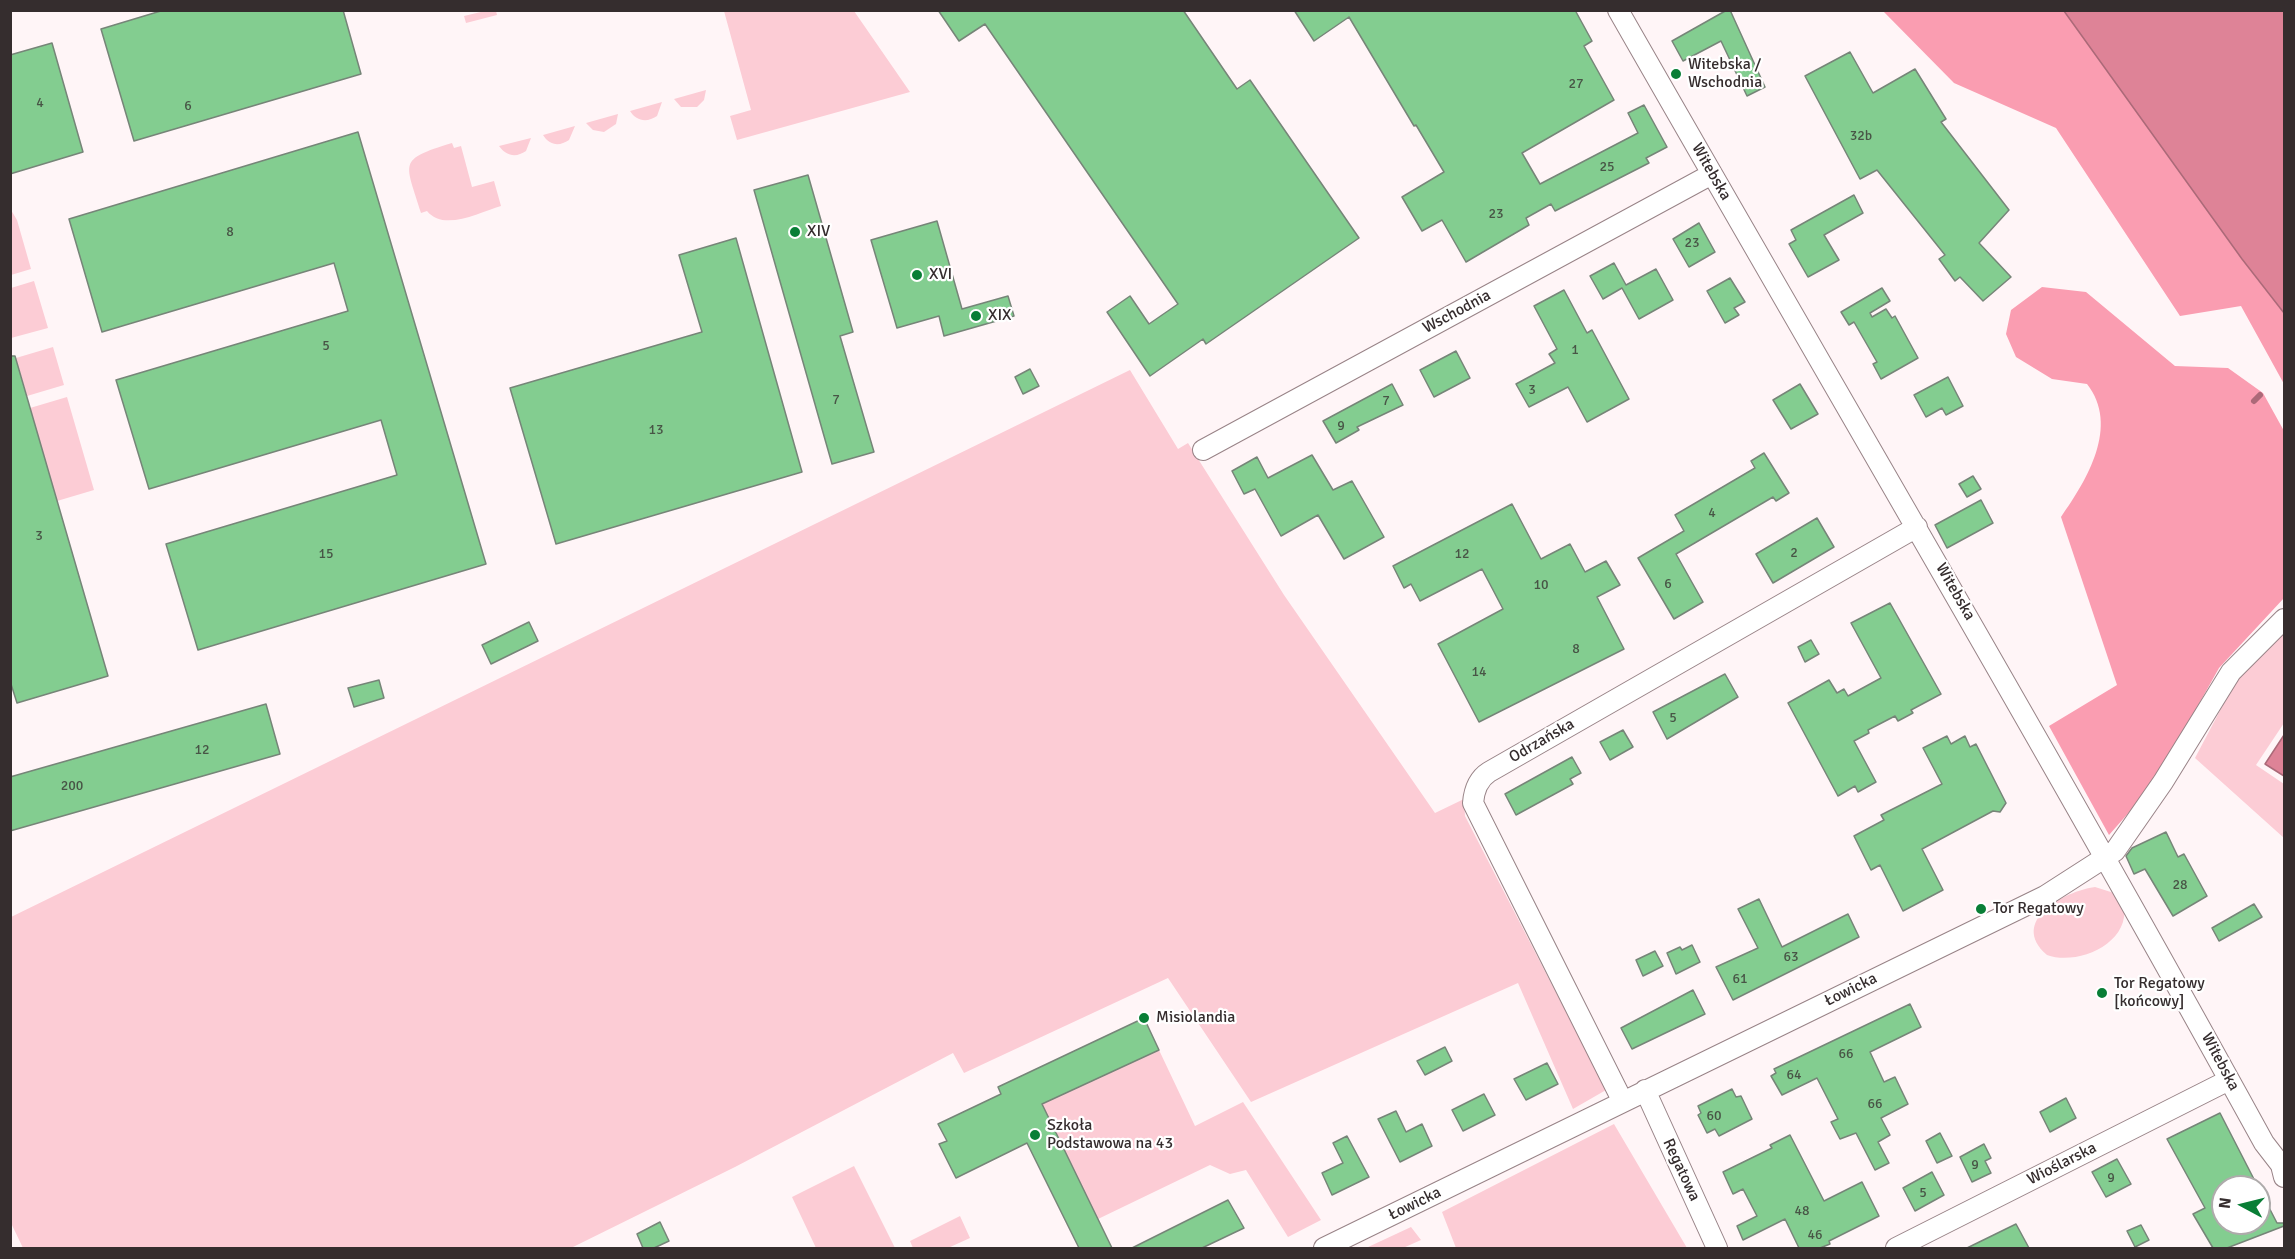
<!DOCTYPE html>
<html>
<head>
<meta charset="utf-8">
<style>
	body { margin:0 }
	#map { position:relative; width:2295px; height:1259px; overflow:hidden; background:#fff5f7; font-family:Signika,sans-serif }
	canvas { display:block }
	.frame { position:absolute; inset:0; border:12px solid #352d2e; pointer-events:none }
	.north { position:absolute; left:2211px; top:1175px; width:60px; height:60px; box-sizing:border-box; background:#fff; border:2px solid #aeabab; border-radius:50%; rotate:277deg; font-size:16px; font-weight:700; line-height:24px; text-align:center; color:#352d2e }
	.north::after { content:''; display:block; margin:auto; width:21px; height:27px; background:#097e36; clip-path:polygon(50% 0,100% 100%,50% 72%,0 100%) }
</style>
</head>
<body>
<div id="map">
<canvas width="2295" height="1259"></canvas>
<div class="frame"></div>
<div class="north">N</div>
</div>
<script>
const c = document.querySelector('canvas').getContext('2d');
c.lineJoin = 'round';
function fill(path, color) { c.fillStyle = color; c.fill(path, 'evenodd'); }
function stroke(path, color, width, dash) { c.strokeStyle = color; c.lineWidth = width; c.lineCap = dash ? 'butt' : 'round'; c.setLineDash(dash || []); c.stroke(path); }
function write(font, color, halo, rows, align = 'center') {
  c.font = font + ' Signika,sans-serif'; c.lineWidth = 4.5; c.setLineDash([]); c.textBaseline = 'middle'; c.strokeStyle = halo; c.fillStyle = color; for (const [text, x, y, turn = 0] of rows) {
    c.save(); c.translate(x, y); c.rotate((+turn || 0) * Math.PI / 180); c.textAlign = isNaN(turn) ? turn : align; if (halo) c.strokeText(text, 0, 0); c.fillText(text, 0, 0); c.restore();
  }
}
fill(new Path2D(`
	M485 11H496L497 15 466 23 464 16Z
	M724 11H854L910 92 737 140 730 116 751 110Z
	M706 90 704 100 697 107H681L674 99Z
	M662 102 657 116C647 123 636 121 630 111Z
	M618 114 616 124 604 132 593 130 586 123Z
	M575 126 569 140C559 147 549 145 543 135Z
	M531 138 526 151C516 158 506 156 499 146Z
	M452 143 454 148 461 146 472 187 494 181 501 206C480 212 444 232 427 211L421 213C406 162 396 160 452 143Z
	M11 210 17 220 31 269 11 275Z
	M34 281 48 328 11 338V288Z
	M53 347 64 385 27 396 16 358Z
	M1130 370 1178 449 1188 443 1284 595 1435 813 1464 799 1465 816 1606 1090 1573 1109 1518 983 1251 1102 1168 978 964 1073 953 1053 735 1167 571 1248H23L11 1223V917Z
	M67 397 94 490 57 501 30 408Z
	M2284 629V723L2256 765 2284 784V838L2195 758 2242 669Z
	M2095 887 2114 893 2124 906C2130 944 2077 966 2047 955 2008 921 2065 891 2095 887Z
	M1159 1050 1195 1126 1243 1102 1321 1220 1288 1237 1246 1170 1230 1174 1210 1165 1098 1219 1042 1104Z
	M1614 1124 1687 1248H1456L1442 1212Z
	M854 1166 895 1248H816L792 1197Z
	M960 1216 970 1238 948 1248H913L910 1241Z
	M1411 1227 1421 1240 1403 1248H1366Z`), '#fcccd5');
fill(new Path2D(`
	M1883 11H2064L2242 259 2284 313V384L2241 306 2180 316 2056 128 1954 83Z
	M2042 287 2086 292 2175 366 2228 368 2263 393 2284 431V598L2219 668 2154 784 2109 835 2049 726 2117 685 2061 517C2087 480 2120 426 2087 384L2052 379 2016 357 2006 334 2011 310Z`), '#fa9db1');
const water = new Path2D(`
	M2064 11H2284V313L2242 259Z
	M2284 735V776L2265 764Z`);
fill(water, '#de8397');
stroke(water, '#ab6978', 1.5);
stroke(new Path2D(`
	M2254 401 2260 395`), '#ab6978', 6);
const building = new Path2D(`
	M164 10H343L361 74 134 141 101 29Z
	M938 10H1183L1237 89 1250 80 1359 238 1206 344 1203 339 1150 376 1107 312 1130 296 1149 324 1178 304 985 24 959 41Z
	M1294 10H1575L1592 41 1584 46 1614 100 1522 153 1540 184 1638 133 1628 113 1644 105 1667 147 1646 158 1649 163 1555 211 1551 204 1526 218 1529 225 1466 262 1442 220 1422 231 1402 197 1444 172 1416 125 1414 126 1349 17 1314 41Z
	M1727 10H1730L1765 87 1747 96 1721 41 1683 61 1672 41Z
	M52 43 83 152 10 174V55Z
	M1850 52 1873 93 1915 69 1946 119 1941 122 2009 210 1979 243 2011 277 1983 301 1960 277 1955 281 1939 259 1945 255 1877 170 1860 179 1805 76Z
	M358 132 486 564 198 650 166 544 397 475 381 420 149 489 116 380 348 311 334 263 102 332 69 219Z
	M808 175 853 332 840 336 874 452 832 464 754 190Z
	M1854 195 1863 213 1824 235 1839 260 1808 277 1789 244 1796 240 1791 230Z
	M937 221 962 309 1008 296 1014 316 944 336 939 316 897 328 871 240Z
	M1699 223 1715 252 1689 267 1673 239Z
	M736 238 802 472 556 544 510 388 702 332 679 255Z
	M1614 263 1626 285 1656 269 1673 300 1639 319 1622 288 1603 299 1590 276Z
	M1730 278 1745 302 1734 308 1739 315 1725 323 1707 291Z
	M1882 288 1890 301 1870 313 1872 317 1886 309 1892 318 1895 316 1918 358 1881 379 1873 364 1877 362 1854 322 1849 325 1841 312Z
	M1564 290 1587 333 1592 330 1629 399 1587 422 1568 387 1529 407 1516 384 1555 363 1549 354 1557 349 1534 306Z
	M1456 351 1470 378 1434 397 1420 370Z
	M10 356H15L108 676 17 703 10 681Z
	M1030 369 1039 386 1023 394 1015 377Z
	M1948 377 1963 406 1946 415 1942 408 1926 417 1914 395Z
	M1392 384 1403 405 1357 427 1359 430 1336 443 1323 421Z
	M1800 384 1818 414 1791 429 1773 400Z
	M1764 453 1789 493 1776 501 1773 497 1676 554 1703 602 1674 619 1638 558 1684 531 1675 515 1755 468 1751 461Z
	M1312 455 1333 490 1352 481 1384 537 1344 559 1318 515 1281 536 1255 489 1244 494 1232 471 1257 457 1268 478Z
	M1973 476 1981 489 1967 497 1959 484Z
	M1981 500 1993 523 1947 548 1935 525Z
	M1512 504 1541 559 1570 544 1585 572 1606 561 1620 585 1597 597 1624 649 1479 722 1438 644 1503 609 1482 569 1420 601 1411 584 1404 588 1393 566Z
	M1817 518 1834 547 1773 583 1756 554Z
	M1890 603 1941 694 1911 710 1913 713 1898 721 1895 716 1868 730 1869 733 1854 741 1876 782 1858 792 1855 786 1838 796 1788 703 1829 680 1837 693 1844 689 1848 696 1881 678 1851 623Z
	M529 622 538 641 491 664 482 645Z
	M1811 640 1819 654 1805 662 1798 647Z
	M1725 674 1738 697 1667 739 1653 712Z
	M379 680 384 698 354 707 348 688Z
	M266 704 280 754 10 831V777Z
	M1623 730 1633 747 1610 760 1600 742Z
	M1947 736 1951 744 1965 736 1970 747 1976 744 2006 803 2000 812 1993 811 1922 849 1943 890 1903 911 1880 865 1871 870 1854 836 1884 820 1881 815 1942 784 1923 748Z
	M1572 757 1581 773 1570 779 1573 784 1516 815 1505 794Z
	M2166 832 2178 857 2184 854 2207 896 2173 916 2145 869 2134 874 2126 856 2132 848Z
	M1759 899 1782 947 1848 914 1859 937 1733 1000 1716 967 1758 948 1738 909Z
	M2254 904 2262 917 2219 941 2212 928Z
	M1692 945 1700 962 1676 974 1667 953 1680 947 1682 950Z
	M1655 951 1663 966 1643 976 1636 960Z
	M1693 990 1705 1014 1632 1049 1621 1028Z
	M1910 1004 1921 1027 1870 1052 1884 1082 1895 1077 1908 1104 1881 1118 1890 1135 1878 1142 1889 1163 1875 1170 1856 1133 1840 1139 1831 1122 1838 1119 1817 1078 1782 1095 1771 1076 1776 1073 1774 1069Z
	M1144 1018 1159 1050 1042 1104 1112 1248H1079L1027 1143 956 1178 939 1144 947 1141 938 1124 1001 1094 998 1087Z
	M1445 1047 1452 1061 1425 1075 1417 1061Z
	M1547 1063 1558 1084 1526 1100 1514 1079Z
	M1732 1089 1736 1097 1741 1096 1752 1119 1719 1136 1715 1129 1707 1133 1698 1115 1701 1113 1698 1106Z
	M1484 1094 1495 1115 1463 1131 1452 1110Z
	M2066 1098 2076 1118 2050 1132 2040 1112Z
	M1396 1111 1406 1132 1422 1124 1432 1146 1400 1162 1378 1119Z
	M2220 1113 2258 1187H2223V1223H2259V1188L2277 1223H2284V1226L2227 1248H2213L2193 1214 2205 1208 2167 1139Z
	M1940 1133 1952 1156 1937 1163 1926 1141Z
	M1790 1135 1824 1201 1862 1182 1879 1216 1829 1241 1830 1244 1820 1248H1799L1785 1219 1743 1240 1737 1226 1757 1216 1743 1189 1733 1194 1723 1172 1772 1148 1770 1145Z
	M1347 1136 1369 1177 1332 1195 1322 1173 1343 1163 1333 1143Z
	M1984 1144 1991 1158 1985 1161 1991 1173 1972 1182 1960 1157Z
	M2117 1159 2131 1184 2106 1197 2092 1172Z
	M1932 1172 1944 1195 1915 1211 1903 1188Z
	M1228 1200 1244 1228 1202 1248H1132Z
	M660 1222 669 1241 654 1248H643L637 1234Z
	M2016 1224 2029 1248H1967Z
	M2141 1225 2149 1240 2135 1247 2127 1231Z`);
fill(building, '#83cd90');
stroke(building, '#768578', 1.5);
const minor = new Path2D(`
	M1618 10C1834 388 2055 762 2264 1143L2281 1165 2284 1177
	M1203 450 1712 174
	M1645 1090 1717 1248
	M1623 1102 1473 803C1474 791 1478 779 1489 772L1917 527
	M1324 1248 2045 896 2115 851 2163 782 2231 672 2284 619
	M1896 1248 2229 1080`);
stroke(minor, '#988387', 22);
stroke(minor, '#fff', 20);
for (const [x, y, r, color] of [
	[1676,74,6,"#097e36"],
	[795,232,6,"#097e36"],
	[917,275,6,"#097e36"],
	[976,316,6,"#097e36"],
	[1981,909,6,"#097e36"],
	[2102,993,6,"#097e36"],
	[1144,1018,6,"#097e36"],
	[1035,1135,6,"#097e36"]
]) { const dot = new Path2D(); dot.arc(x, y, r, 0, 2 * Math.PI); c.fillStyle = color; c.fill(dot); stroke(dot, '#fff', 2); }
write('14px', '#485546', null, [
	["27",1576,84],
	["4",40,103],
	["6",188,106],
	["32b",1861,136],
	["25",1607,167],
	["23",1496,214],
	["8",230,232],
	["23",1692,243],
	["5",326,346],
	["1",1575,350],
	["3",1532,390],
	["7",836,400],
	["7",1386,401],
	["9",1341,426],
	["13",656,430],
	["4",1712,513],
	["3",39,536],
	["2",1794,553],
	["15",326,554],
	["12",1462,554],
	["6",1668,584],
	["10",1541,585],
	["8",1576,649],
	["14",1479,672],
	["5",1673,718],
	["12",202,750],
	["200",72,786],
	["28",2180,885],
	["63",1791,957],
	["61",1740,979],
	["66",1846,1054],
	["64",1794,1075],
	["66",1875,1104],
	["60",1714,1116],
	["9",1975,1165],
	["9",2111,1178],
	["5",1923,1193],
	["48",1802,1211],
	["46",1815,1235]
]);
write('16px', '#352d2e', '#fff', [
	["Witebska /",1688,65],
	["Wschodnia",1688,83],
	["XIV",807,232],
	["XVI",929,275],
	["XIX",988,316],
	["Tor Regatowy",1993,909],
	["Tor Regatowy",2114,984],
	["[końcowy]",2114,1002],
	["Misiolandia",1156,1018],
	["Szkoła",1047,1126],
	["Podstawowa na 43",1047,1144]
], 'left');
write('16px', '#352d2e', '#fff', [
	["Witebska",1711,172,60],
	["Wschodnia",1457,312,-28],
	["Witebska",1955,592,60],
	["Odrzańska",1542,741,-30],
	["Łowicka",1851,990,-26],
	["Witebska",2220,1062,62],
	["Wioślarska",2062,1164,-27],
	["Regatowa",1681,1170,65],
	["Łowicka",1415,1204,-26]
]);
</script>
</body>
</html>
